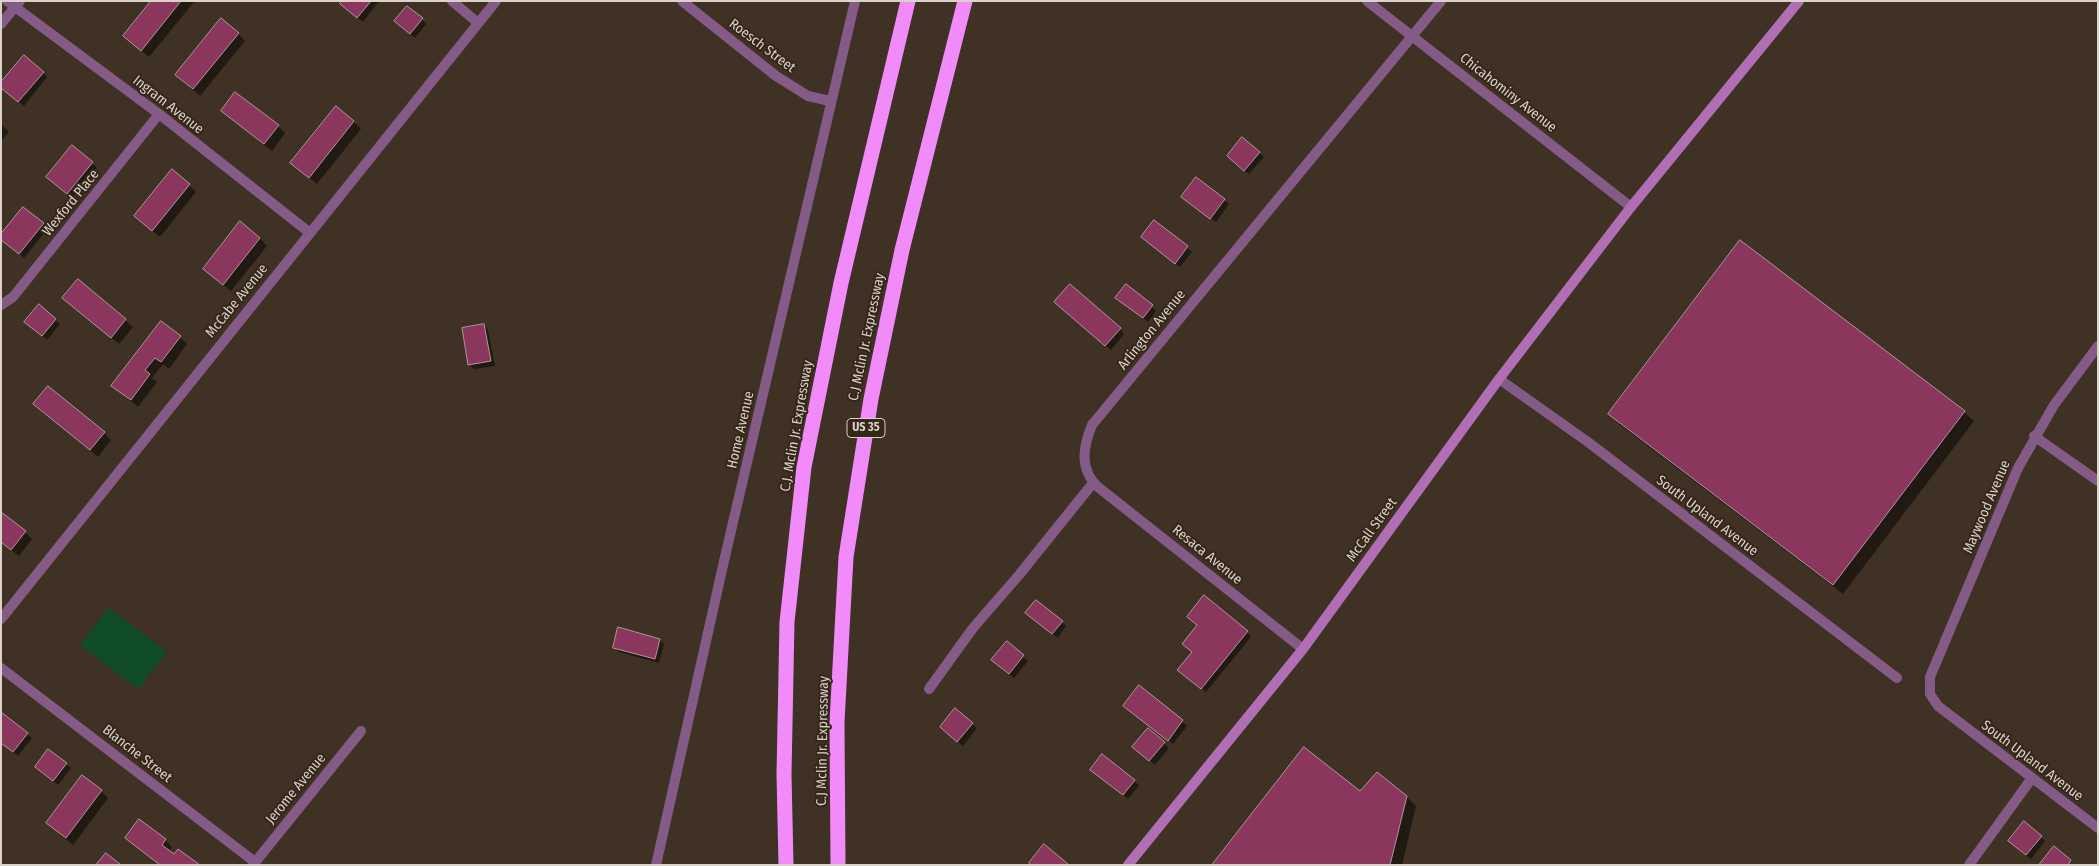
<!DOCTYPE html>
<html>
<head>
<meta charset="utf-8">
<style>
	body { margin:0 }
	#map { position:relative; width:2099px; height:866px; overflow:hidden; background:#3f3123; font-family:"Fira Sans Condensed",sans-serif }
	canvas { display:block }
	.frame { position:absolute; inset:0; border:2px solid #dbd2ca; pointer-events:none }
</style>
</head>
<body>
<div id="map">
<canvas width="2099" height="866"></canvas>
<div class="frame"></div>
</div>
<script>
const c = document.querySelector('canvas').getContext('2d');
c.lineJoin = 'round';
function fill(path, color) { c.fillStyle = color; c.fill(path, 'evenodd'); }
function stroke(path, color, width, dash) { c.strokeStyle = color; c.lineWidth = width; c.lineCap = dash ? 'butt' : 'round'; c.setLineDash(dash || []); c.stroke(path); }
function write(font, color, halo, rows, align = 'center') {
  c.font = font + ' "Fira Sans Condensed",sans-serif'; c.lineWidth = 4; c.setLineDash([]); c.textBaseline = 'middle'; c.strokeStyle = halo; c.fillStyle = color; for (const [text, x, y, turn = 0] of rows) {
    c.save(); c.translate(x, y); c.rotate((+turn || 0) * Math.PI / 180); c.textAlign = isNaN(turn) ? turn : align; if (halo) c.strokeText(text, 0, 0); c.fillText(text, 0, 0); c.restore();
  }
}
fill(new Path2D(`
	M109 608 167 652 138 689 80 645Z`), '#104c27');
fill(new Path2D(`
	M153 1 194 2 149 57 125 36Z
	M344 1H379L363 22 346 9Z
	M422 19 426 24 415 38 401 26Z
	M238 33 245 41 200 96 176 75Z
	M43 72 47 77 24 106 5 90Z
	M222 111 278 126 285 133 272 151Z
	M354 122 361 129 317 184 292 163Z
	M1 124 9 132 1 141Z
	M1259 153 1264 157 1249 174 1233 161Z
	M92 163 97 168 72 198 52 182Z
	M1196 179 1229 204 1216 222 1187 201Z
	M189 185 196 192 160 237 142 223Z
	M1154 222 1192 252 1180 267 1147 241Z
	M43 224 48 228 24 258 5 242Z
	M260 238 267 246 231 291 204 269Z
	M78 281 133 327 119 344 71 305Z
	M1122 302 1152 306 1156 311 1148 322Z
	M39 306 60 324 47 340 31 326Z
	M1061 306 1120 329 1124 334 1111 350Z
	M484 325 488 330 495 366 474 369 469 365Z
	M180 337 187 344 169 369 163 364 152 378 157 382 138 407 113 386Z
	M34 404 104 433 111 440 98 457Z
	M1964 412 1974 421 1843 594 1619 424 1610 414Z
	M25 532 32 539 19 556 1 542Z
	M1031 618 1062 622 1066 626 1058 638Z
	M1247 632 1251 637 1206 692 1184 674Z
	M660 640 664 644 659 663 619 652 614 647Z
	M1007 643 1028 661 1014 678 997 665Z
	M1139 687 1187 726 1173 744 1129 710Z
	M972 724 977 728 963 746 946 732Z
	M27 734 32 738 18 756 1 742Z
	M1164 743 1169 748 1155 765 1138 751Z
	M66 764 71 768 58 785 36 767Z
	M1097 774 1134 781 1139 785 1128 799Z
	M101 791 108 798 73 845 47 823Z
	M1360 793 1406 796 1416 806 1402 865H1214Z
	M126 837 165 840 172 847 169 852 198 865H160Z
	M2041 837 2045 841 2031 859 2014 845Z`), '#0007');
const building = new Path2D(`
	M151 1H181L141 51 123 36Z
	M342 1H371L357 18 340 4Z
	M407 6 423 18 410 34 394 21Z
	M221 18 239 33 193 89 175 75Z
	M24 55 44 72 18 102 1 88V82Z
	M235 92 279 125 264 144 221 111Z
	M336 106 354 121 309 178 290 163Z
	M1242 137 1260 152 1244 171 1227 156Z
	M72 145 93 162 67 194 46 177Z
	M172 169 190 184 152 231 134 216Z
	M1196 177 1225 199 1210 219 1181 197Z
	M23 207 44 223 19 254 1 240V234Z
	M1154 220 1188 246 1175 264 1141 237Z
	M240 221 260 238 223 285 203 269Z
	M1740 240 1965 411 1833 585 1608 414Z
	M78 279 126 319 111 338 62 298Z
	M1070 284 1121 328 1105 346 1054 302Z
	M1126 284 1153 305 1143 318 1115 298Z
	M39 304 56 319 42 336 24 322Z
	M161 321 181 336 161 362 155 358 145 370 150 374 131 400 111 386Z
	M484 324 491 361 468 365 462 328Z
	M48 386 105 432 90 450 33 404Z
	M1 512 26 531 11 550 1 542Z
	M1204 595 1248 631 1201 689 1177 670 1192 652 1182 644 1197 625 1187 617Z
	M1036 600 1063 621 1052 634 1025 613Z
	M618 627 660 639 655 659 613 648Z
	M1007 641 1024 655 1009 674 991 660Z
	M1139 685 1183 720 1168 741 1123 706Z
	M955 708 973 723 957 742 940 727Z
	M1 712 28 733 13 752 1 743Z
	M1148 728 1165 742 1149 761 1132 747Z
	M1304 747 1360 791 1377 772 1407 796 1390 865H1212Z
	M48 749 67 763 53 781 35 767Z
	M1102 754 1135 780 1123 795 1090 770Z
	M82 775 102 790 66 838 46 823Z
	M139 819 166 839 162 845 174 854 178 849 200 865H160L125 838Z
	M2024 821 2042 836 2026 855 2008 841Z
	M1044 844 1068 864 1067 865H1031L1029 863Z
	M2054 846 2071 860 2068 865H2039Z
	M106 853 121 865H96Z`);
fill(building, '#8b365c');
stroke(building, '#af969f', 1);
stroke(new Path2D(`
	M7 1 159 114 310 233
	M452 1 478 23
	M682 1 776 76 808 96 830 101
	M1367 1 1631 207
	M1 24 20 1
	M1 305 13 297 159 114
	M2098 346 2054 405 2018 468 1930 677V694L1938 706 2098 828
	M1499 379 1588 442 1897 678
	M2034 436 2098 481
	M1 619 496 1
	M1303 649 1098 487C1079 469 1083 447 1092 425L1441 1
	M1 668 255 862
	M929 689 973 628 1019 575 1093 483
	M253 865 361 731
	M656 865 724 561 855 1
	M1969 865 2032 778`), '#845b87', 10);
stroke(new Path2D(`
	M1128 865 1303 649 1499 379 1631 207 1799 1`), '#b06fb5', 10);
stroke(new Path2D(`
	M786 865 784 774 787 622 804 467 841 283 908 1
	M838 865 837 722 846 557 871 399 902 250 965 1`), '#f18bfa', 15);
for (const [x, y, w] of [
	[866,428,38]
]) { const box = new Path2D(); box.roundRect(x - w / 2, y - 9.5, w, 19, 4); c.fillStyle = '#352719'; c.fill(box); stroke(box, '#dbd2ca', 1); }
write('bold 12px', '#dbd2ca', null, [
	["US 35",866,428]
]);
write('14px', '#dbd2ca', '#352719', [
	["Roesch Street",762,46,37],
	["Chicahominy Avenue",1508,93,38],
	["Ingram Avenue",168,105,38],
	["Wexford Place",71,203,-51],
	["McCabe Avenue",237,301,-51],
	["Arlington Avenue",1152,330,-51],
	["C.J Mclin Jr. Expressway",867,337,-78],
	["C.J. Mclin Jr. Expressway",797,426,-80],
	["Home Avenue",741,430,-77],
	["Maywood Avenue",1987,507,-67],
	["South Upland Avenue",1707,516,37],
	["McCall Street",1372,530,-54],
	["Resaca Avenue",1207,555,39],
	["C.J Mclin Jr. Expressway",823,741,-89],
	["Blanche Street",137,754,38],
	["South Upland Avenue",2032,761,37],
	["Jerome Avenue",296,789,-51]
]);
</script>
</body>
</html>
